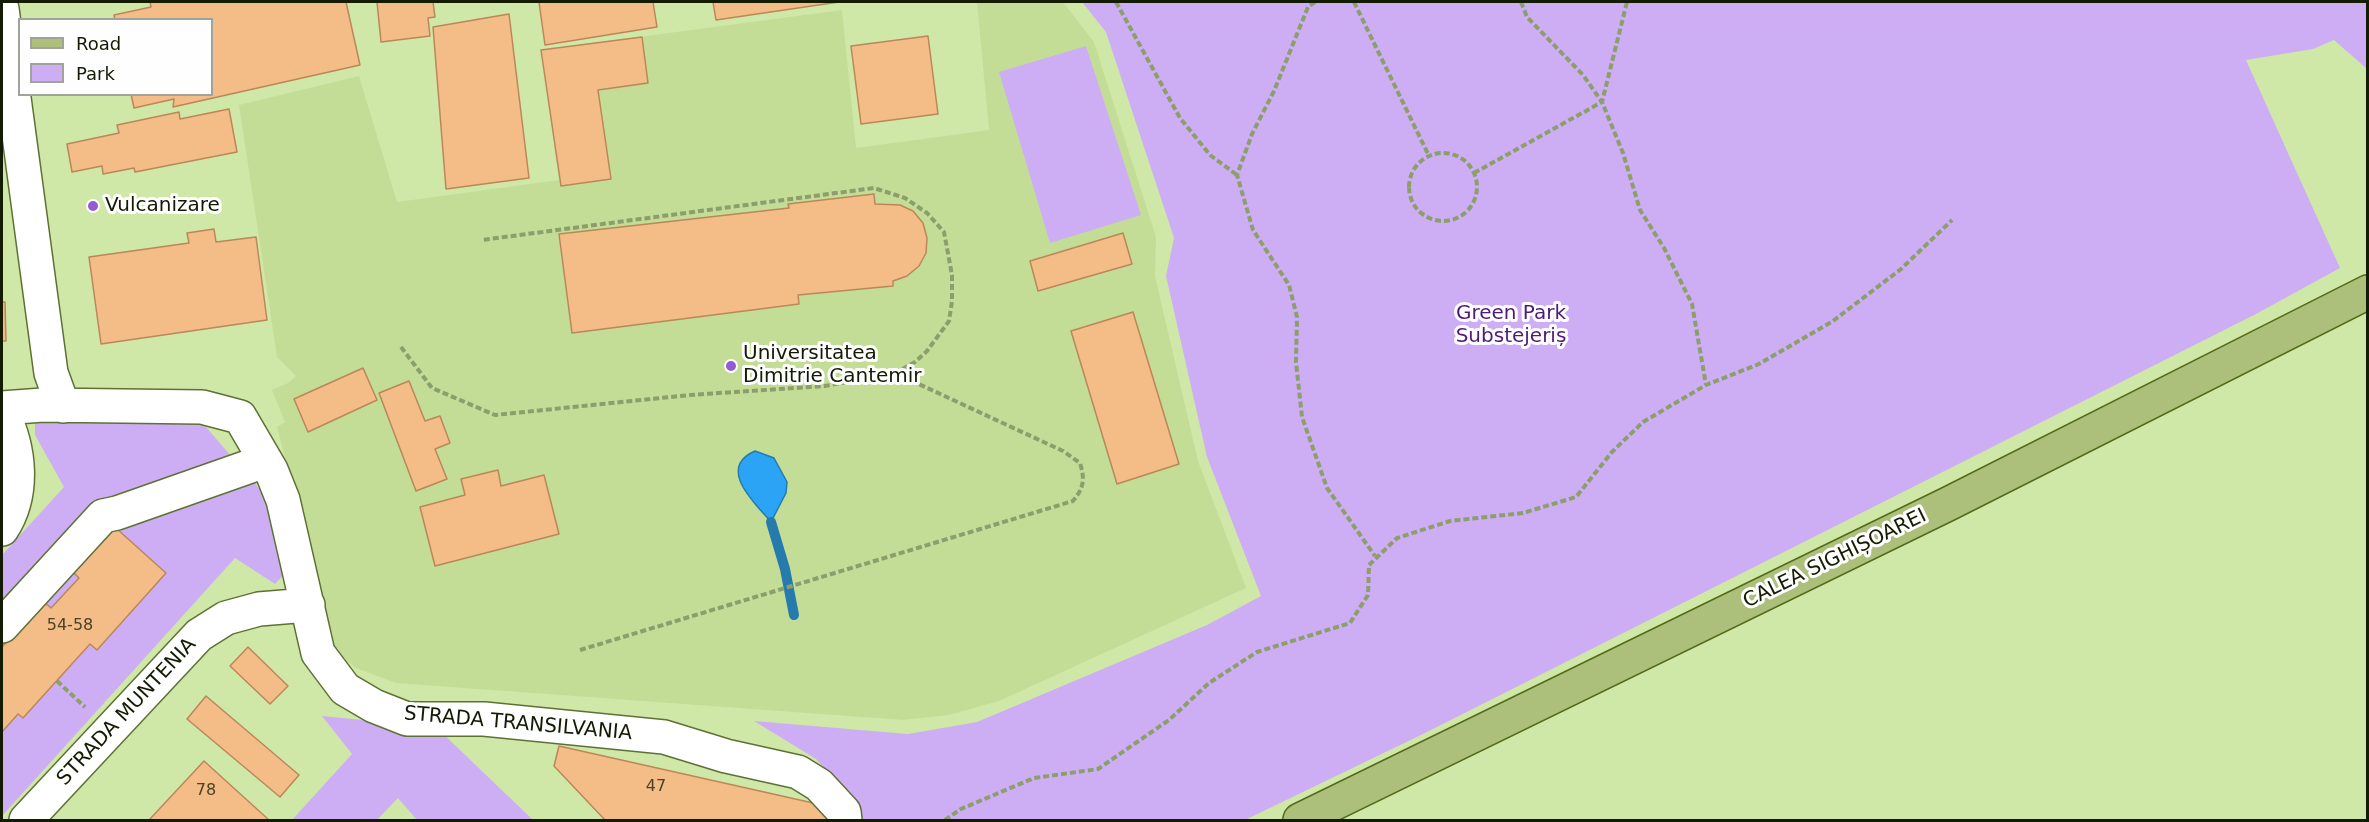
<!DOCTYPE html>
<html>
<head>
<meta charset="utf-8">
<style>
	body { margin:0 }
	#map { position:relative; width:2369px; height:822px; overflow:hidden; background:#d0e8a7; font-family:"DejaVu Sans",sans-serif }
	canvas { display:block }
	.frame { position:absolute; inset:0; border:3px solid #131b03; pointer-events:none }
	.legend { position:absolute; left:18px; top:18px; width:195px; height:78px; box-sizing:border-box; background:#fefefe; border:2px solid #a0a39a; margin:0; padding:8px 10px; list-style:none; font-size:18px; color:#131b03 }
	.legend li { display:flex; align-items:center; gap:12px; height:30px }
	.legend b { width:30px; border:2px solid #a0a39a }
</style>
</head>
<body>
<div id="map">
<canvas width="2369" height="822"></canvas>
<div class="frame"></div>
<ul class="legend">
<li><b style="height:8px;background:#acbf7b"></b>Road</li>
<li><b style="height:16px;background:#cdaef4"></b>Park</li>
</ul>
</div>
<script>
const c = document.querySelector('canvas').getContext('2d');
c.lineJoin = 'round';
function fill(path, color) { c.fillStyle = color; c.fill(path, 'evenodd'); }
function stroke(path, color, width, dash) { c.strokeStyle = color; c.lineWidth = width; c.lineCap = dash ? 'butt' : 'round'; c.setLineDash(dash || []); c.stroke(path); }
function write(font, color, halo, rows, align = 'center') {
  c.font = font + ' "DejaVu Sans",sans-serif'; c.lineWidth = 6; c.setLineDash([]); c.textBaseline = 'middle'; c.strokeStyle = halo; c.fillStyle = color; for (const [text, x, y, turn = 0] of rows) {
    c.save(); c.translate(x, y); c.rotate((+turn || 0) * Math.PI / 180); c.textAlign = isNaN(turn) ? turn : align; if (halo) c.strokeText(text, 0, 0); c.fillText(text, 0, 0); c.restore();
  }
}
fill(new Path2D(`
	M977 2H1063L1094 42 1156 237 1155 276 1198 461 1246 588 999 701 949 715 903 720 396 683 356 668 335 651 277 427 285 422 272 390 288 383 296 376 277 357 239 105 359 76 397 202 559 180 541 50 842 10 856 148 989 130Z`), '#c3dd96');
fill(new Path2D(`
	M1082 2H2367V69L2334 40 2313 49 2246 60 2340 268 2256 314 1425 733 1245 820H860L844 790 816 759 754 721 908 734 977 722 1207 625 1261 596 1207 457 1166 276 1174 238 1106 32Z
	M1086 46 1141 215 1050 243 999 72Z
	M35 418 192 422 206 427 262 492 275 520 287 571 275 584 235 558 2 816V555L64 487 35 435Z
	M322 716 436 727 533 820H417L398 798 377 820H292L352 754Z`), '#cdaef4');
const water = new Path2D(`
	M755 451 774 458 787 482 786 493 771 522C755 503 716 468 755 451Z`);
fill(water, '#2ba4f5');
stroke(water, '#247bac', 1.5);
stroke(new Path2D(`
	M771 522 785 569 794 615`), '#247bac', 10);
const building = new Path2D(`
	M150 2H346L360 65 173 107 174 99 134 108 131 94H212V20H115L114 15 151 7Z
	M377 2H433L435 17 428 18 430 36 381 42Z
	M539 2H653L657 27 545 45Z
	M713 2H839L716 20Z
	M509 14 529 178 446 189 433 27Z
	M928 36 938 114 861 124 851 46Z
	M642 37 648 83 598 90 611 179 561 186 541 50Z
	M229 109 237 152 135 172 134 168 103 174 102 166 72 172 67 144 119 133 117 125 179 112 180 119Z
	M874 194 875 204 900 205 913 211 923 223 927 238 926 253 919 266 907 276 893 281V286L798 295 799 304 572 333 559 234 789 208 788 204Z
	M214 229 216 242 256 237 267 320 101 344 89 257 189 243 187 233Z
	M1123 233 1132 264 1038 291 1030 261Z
	M2 302H5L6 341H2Z
	M1133 312 1179 464 1117 484 1071 331Z
	M363 368 377 400 308 432 294 399Z
	M409 381 425 421 440 416 450 443 435 449 447 479 416 491 379 393Z
	M498 470 501 486 544 475 559 534 435 566 420 507 465 495 461 479Z
	M107 520 166 573 97 650 90 644 23 718 18 714 2 732V647L43 601 51 608 79 578 66 565Z
	M248 647 288 686 270 704 230 666Z
	M206 696 299 775 280 797 187 719Z
	M559 746 831 807 828 820H605L554 766Z
	M204 761 269 820H149Z`);
fill(building, '#f4bc87');
stroke(building, '#ba8858', 1.5);
const minor = new Path2D(`
	M2 9 51 373 63 406
	M2 408 43 405 202 407 240 417 271 470 283 500 318 653 345 689 374 706 407 719H484L664 737 726 756 798 772 819 785 844 812 845 820
	M2 412C20 448 25 494 2 529
	M2 626 103 516 117 513 265 461
	M26 820 199 635 226 618 259 609 308 605`);
const major = new Path2D(`
	M1300 820 1948 504 2368 292`);
stroke(minor, '#5d7135', 36);
stroke(major, '#536a18', 36);
stroke(new Path2D(`
	M1116 2 1180 118 1210 155 1237 175
	M1315 2 1308 7 1274 91 1252 134 1237 175 1253 230 1289 285 1297 317 1296 362 1302 417 1327 488 1375 556
	M1354 2 1429 156
	M1521 2 1527 17 1583 75 1602 102 1623 153 1640 210 1664 248 1692 304 1706 385
	M1409 187a34 34 0 1 1 68 0a34 34 0 1 1-68 0Z
	M1474 173 1602 102 1627 2
	M401 347 432 388 495 415 690 395 825 386 895 373 915 362 927 351 949 321 952 301V275L944 232 927 213 905 198 874 188 482 240
	M580 650 1073 501C1084 488 1085 479 1080 463L1063 451 895 373
	M57 681 85 707
	M945 820 961 809 1034 778 1098 769 1169 720 1209 683 1257 652 1350 623 1368 595 1369 565 1397 538 1450 521 1523 513 1576 497 1612 452 1643 422 1706 385 1759 364 1833 321 1901 269 1952 220`), '#8b9e6b', 4, [6, 3]);
stroke(minor, '#fff', 33);
stroke(major, '#acbf7b', 33);
for (const [x, y, r, color] of [
	[93,206,6,"#965ad2"],
	[731,366,6,"#965ad2"]
]) { const dot = new Path2D(); dot.arc(x, y, r, 0, 2 * Math.PI); c.fillStyle = color; c.fill(dot); stroke(dot, '#fefefe', 2); }
write('16px', '#4b4324', null, [
	["54-58",70,626],
	["47",656,787],
	["78",206,791]
]);
write('20px', '#131b03', '#fefefe', [
	["Vulcanizare",105,206],
	["Universitatea",743,354],
	["Dimitrie Cantemir",743,377]
], 'left');
write('20px', '#4e1b78', '#fefefe', [
	["Green Park",1511,314],
	["Substejeriș",1511,337]
]);
write('20px', '#131b03', '#fefefe', [
	["CALEA SIGHIȘOAREI",1835,559,-26],
	["STRADA MUNTENIA",127,712,-47],
	["STRADA TRANSILVANIA",518,724,5]
]);
</script>
</body>
</html>
